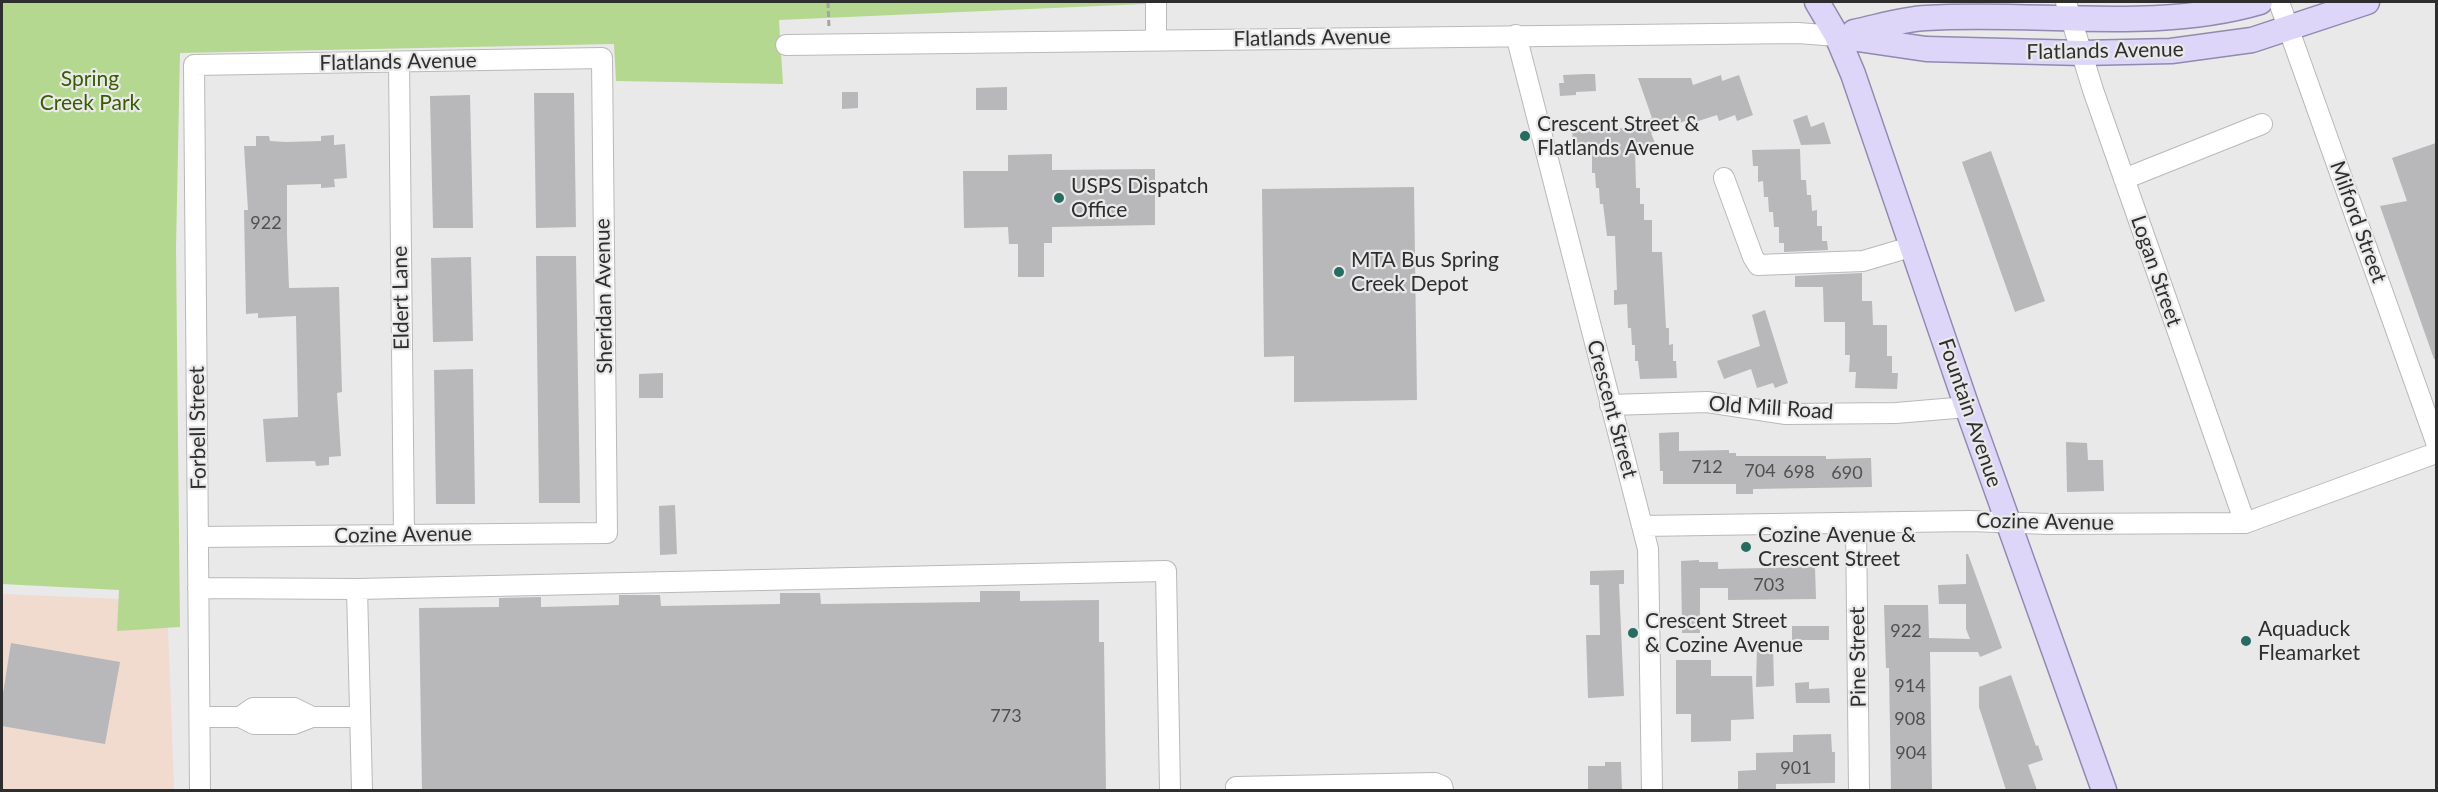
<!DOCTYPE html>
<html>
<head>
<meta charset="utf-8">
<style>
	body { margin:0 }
	#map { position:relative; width:2438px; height:792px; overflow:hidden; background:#e9e9ea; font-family:Lato,sans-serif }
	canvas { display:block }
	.frame { position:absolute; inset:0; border:3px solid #2e2e2e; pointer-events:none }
</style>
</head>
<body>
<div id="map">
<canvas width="2438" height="792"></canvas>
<div class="frame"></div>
</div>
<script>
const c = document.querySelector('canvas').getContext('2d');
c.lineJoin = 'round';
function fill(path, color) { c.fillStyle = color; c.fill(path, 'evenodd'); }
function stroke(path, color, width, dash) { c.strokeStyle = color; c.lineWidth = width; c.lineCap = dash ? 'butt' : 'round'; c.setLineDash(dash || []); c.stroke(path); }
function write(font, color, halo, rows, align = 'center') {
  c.font = font + ' Lato,sans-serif'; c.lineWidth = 4.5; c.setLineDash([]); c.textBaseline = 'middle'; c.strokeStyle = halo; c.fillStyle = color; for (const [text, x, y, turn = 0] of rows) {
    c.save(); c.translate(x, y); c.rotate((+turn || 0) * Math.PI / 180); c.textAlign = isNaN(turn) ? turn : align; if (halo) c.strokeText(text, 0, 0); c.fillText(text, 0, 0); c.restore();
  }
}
fill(new Path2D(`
	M2 594 167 601 174 790H2Z`), '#f1dace');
fill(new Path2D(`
	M2 2H1190L779 20 783 84 616 81 614 44 180 53 176 248 180 627 117 631 119 590 2 584Z`), '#b5d891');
fill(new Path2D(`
	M1587 74H1595L1596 91 1576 92V95L1560 96 1559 83H1564L1563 75Z
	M1721 75 1722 81 1739 75 1753 115 1737 121 1735 115 1719 121 1717 115 1689 124 1688 120 1651 133 1657 148 1635 149 1636 188H1640V204H1644V220H1652V252H1662L1666 328H1669V345L1673 344V361H1676L1677 378 1640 379 1638 361H1635V345H1632L1631 328H1628L1627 304 1614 305V290H1617L1615 236H1607L1603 204H1600L1599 188H1596L1595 173H1592V147H1573L1572 130 1632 128V119L1652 118 1638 78H1691L1693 85Z
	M1007 87V110H976V88Z
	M842 92H858V108L842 109Z
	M534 93H574L576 227 536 228Z
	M470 95 473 228H433L430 96Z
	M1807 115 1811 127 1824 122 1831 144 1801 145 1793 120Z
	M334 135V145L345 144 347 178 334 179 335 187 321 188V184L287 185V236L289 288 339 287 342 392 337 393 341 456 329 457V465L316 466 315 461 266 462 263 419 298 417 296 316 258 318V313L246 314 244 210H248L244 146H256V136H269L270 141 286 142 321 141V136Z
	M2436 143V359H2434L2380 206 2407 201 2392 158Z
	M1800 149 1801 180H1806L1807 195H1811L1812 211 1817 210V226H1822V241H1827L1828 250 1784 252V243H1779V227H1774L1773 212H1769L1768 197H1764L1763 181 1758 182V166H1753L1752 150Z
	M1991 151 2045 301 2015 312 1962 162Z
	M1052 154V170L1155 169V225L1052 227V243H1044V277H1018V244H1009L1008 227 964 228 963 171H1008V155Z
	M1414 187 1417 400 1294 402V356L1264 357 1262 189Z
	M536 256H576L580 503H539Z
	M471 257 473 341 433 342 431 258Z
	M1862 273V301H1872L1873 325H1887V356H1892V373H1898L1897 389 1855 388 1856 372H1849L1850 355H1845V322H1824L1823 287H1795V276Z
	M1765 310 1788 383 1775 388 1773 383 1757 388 1751 369 1724 379 1717 361 1760 346 1752 315Z
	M473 369 475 504H436L434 370Z
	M663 373V398H639V374Z
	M1679 432V451L1729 450V453H1736V456H1826V459L1871 458 1872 487 1753 489V494H1736V484H1663V471H1660L1659 433Z
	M2066 442 2087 443 2088 460H2103L2104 491 2067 492Z
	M675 505 677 554 660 555 659 506Z
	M1966 554H1968L2002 648 1980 657 1978 652H1930L1932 790H1891L1889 668H1886L1884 605H1928L1929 638 1970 639 1966 629V604H1939L1938 585 1966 584Z
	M1699 560V562H1718V569L1815 567 1816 599 1728 600V588H1700V633H1682L1681 561Z
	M1624 570V584H1619L1624 696 1588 698 1586 635H1600L1599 585H1590V571Z
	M980 591H1020V601L1099 600V642H1104L1106 790H422L419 608 499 607V598L541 597V607L619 605V595H660L661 606 780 604V593H820L821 604 980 602Z
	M1792 626H1829V640H1792Z
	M11 643 120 662 105 744 2 726V700Z
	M1757 645H1773L1774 686 1756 687Z
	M1676 660H1711V676H1752L1754 719 1731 720V741L1691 742V714H1676Z
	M2011 675 2036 746 2038 745 2043 760 2028 765 2037 790H2006L1979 707V687Z
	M1809 682V689L1829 688 1830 703H1796L1795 683Z
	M1831 734 1832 752H1835V783L1776 784V790L1738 789V771L1756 770V753L1793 752V735Z
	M1605 762H1621L1622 790H1588V766H1605Z`), '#b8b7b9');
const minor = new Path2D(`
	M2066 2 2093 90 2245 523
	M2279 2 2436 442
	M1516 35 1648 549 1652 790
	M1156 40V2
	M786 45 1798 33 1837 36
	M399 62 404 535
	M1724 178 1753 257 1758 265 1863 261 1914 246
	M2124 179 2262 124
	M1610 405 1707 402 1786 414 1896 413 1967 407
	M1856 523 1859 790
	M1642 526 1970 521 2048 524 2245 523 2436 453
	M199 537 607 533 602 58 194 65 200 790
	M198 588 357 589 1166 571 1170 790
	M357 589 362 790
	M200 717H240L254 724H294L312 717H360
	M240 717 253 708H294L312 717
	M1237 790 1236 787 1435 783 1442 786 1443 790`);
const major = new Path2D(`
	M1817 2 1837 36 1853 74 1967 407 2104 790
	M1854 32C1878 27 1903 19 1926 18 2036 11 2154 33 2260 2
	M1837 36 1926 49 2082 53 2171 51 2252 40 2367 2`);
stroke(minor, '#b9b9ba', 22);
stroke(major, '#9189af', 27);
stroke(new Path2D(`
	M828 2 829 28`), '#a4a4a4', 3, [6, 3]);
stroke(minor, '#fff', 20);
stroke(major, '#ddd6f9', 24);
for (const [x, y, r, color] of [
	[1525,136,6,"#266c61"],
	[1059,198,6,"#266c61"],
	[1339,272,6,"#266c61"],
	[1746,547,6,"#266c61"],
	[1633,633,6,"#266c61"],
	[2246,641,6,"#266c61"]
]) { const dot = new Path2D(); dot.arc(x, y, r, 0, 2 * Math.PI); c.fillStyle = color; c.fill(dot); stroke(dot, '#e9e9ea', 2); }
write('18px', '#505051', null, [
	["922",266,223],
	["712",1707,467],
	["704",1760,471],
	["698",1799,472],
	["690",1847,473],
	["703",1769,585],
	["922",1906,631],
	["914",1910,686],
	["773",1006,716],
	["908",1910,719],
	["904",1911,753],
	["901",1796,768]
]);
write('21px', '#2e2e2e', '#e9e9ea', [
	["Flatlands Avenue",1312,38,-1],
	["Flatlands Avenue",2105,51,-1],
	["Flatlands Avenue",398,62,-1],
	["Milford Street",2358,222,70],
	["Logan Street",2156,271,71],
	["Sheridan Avenue",604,296,-91],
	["Eldert Lane",401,298,-91],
	["Old Mill Road",1771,408,4],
	["Crescent Street",1612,409,75],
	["Fountain Avenue",1970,413,71],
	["Forbell Street",198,428,-91],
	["Cozine Avenue",2045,522,1],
	["Cozine Avenue",403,535,-1],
	["Pine Street",1858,657,-91]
]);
write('21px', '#3a5b00', '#e9e9ea', [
	["Spring",90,79],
	["Creek Park",90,103]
]);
write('21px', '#2e2e2e', '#e9e9ea', [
	["Crescent Street &",1537,124],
	["Flatlands Avenue",1537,148],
	["USPS Dispatch",1071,186],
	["Office",1071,210],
	["MTA Bus Spring",1351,260],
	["Creek Depot",1351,284],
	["Cozine Avenue &",1758,535],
	["Crescent Street",1758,559],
	["Crescent Street",1645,621],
	["& Cozine Avenue",1645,645],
	["Aquaduck",2258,629],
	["Fleamarket",2258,653]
], 'left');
</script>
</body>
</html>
